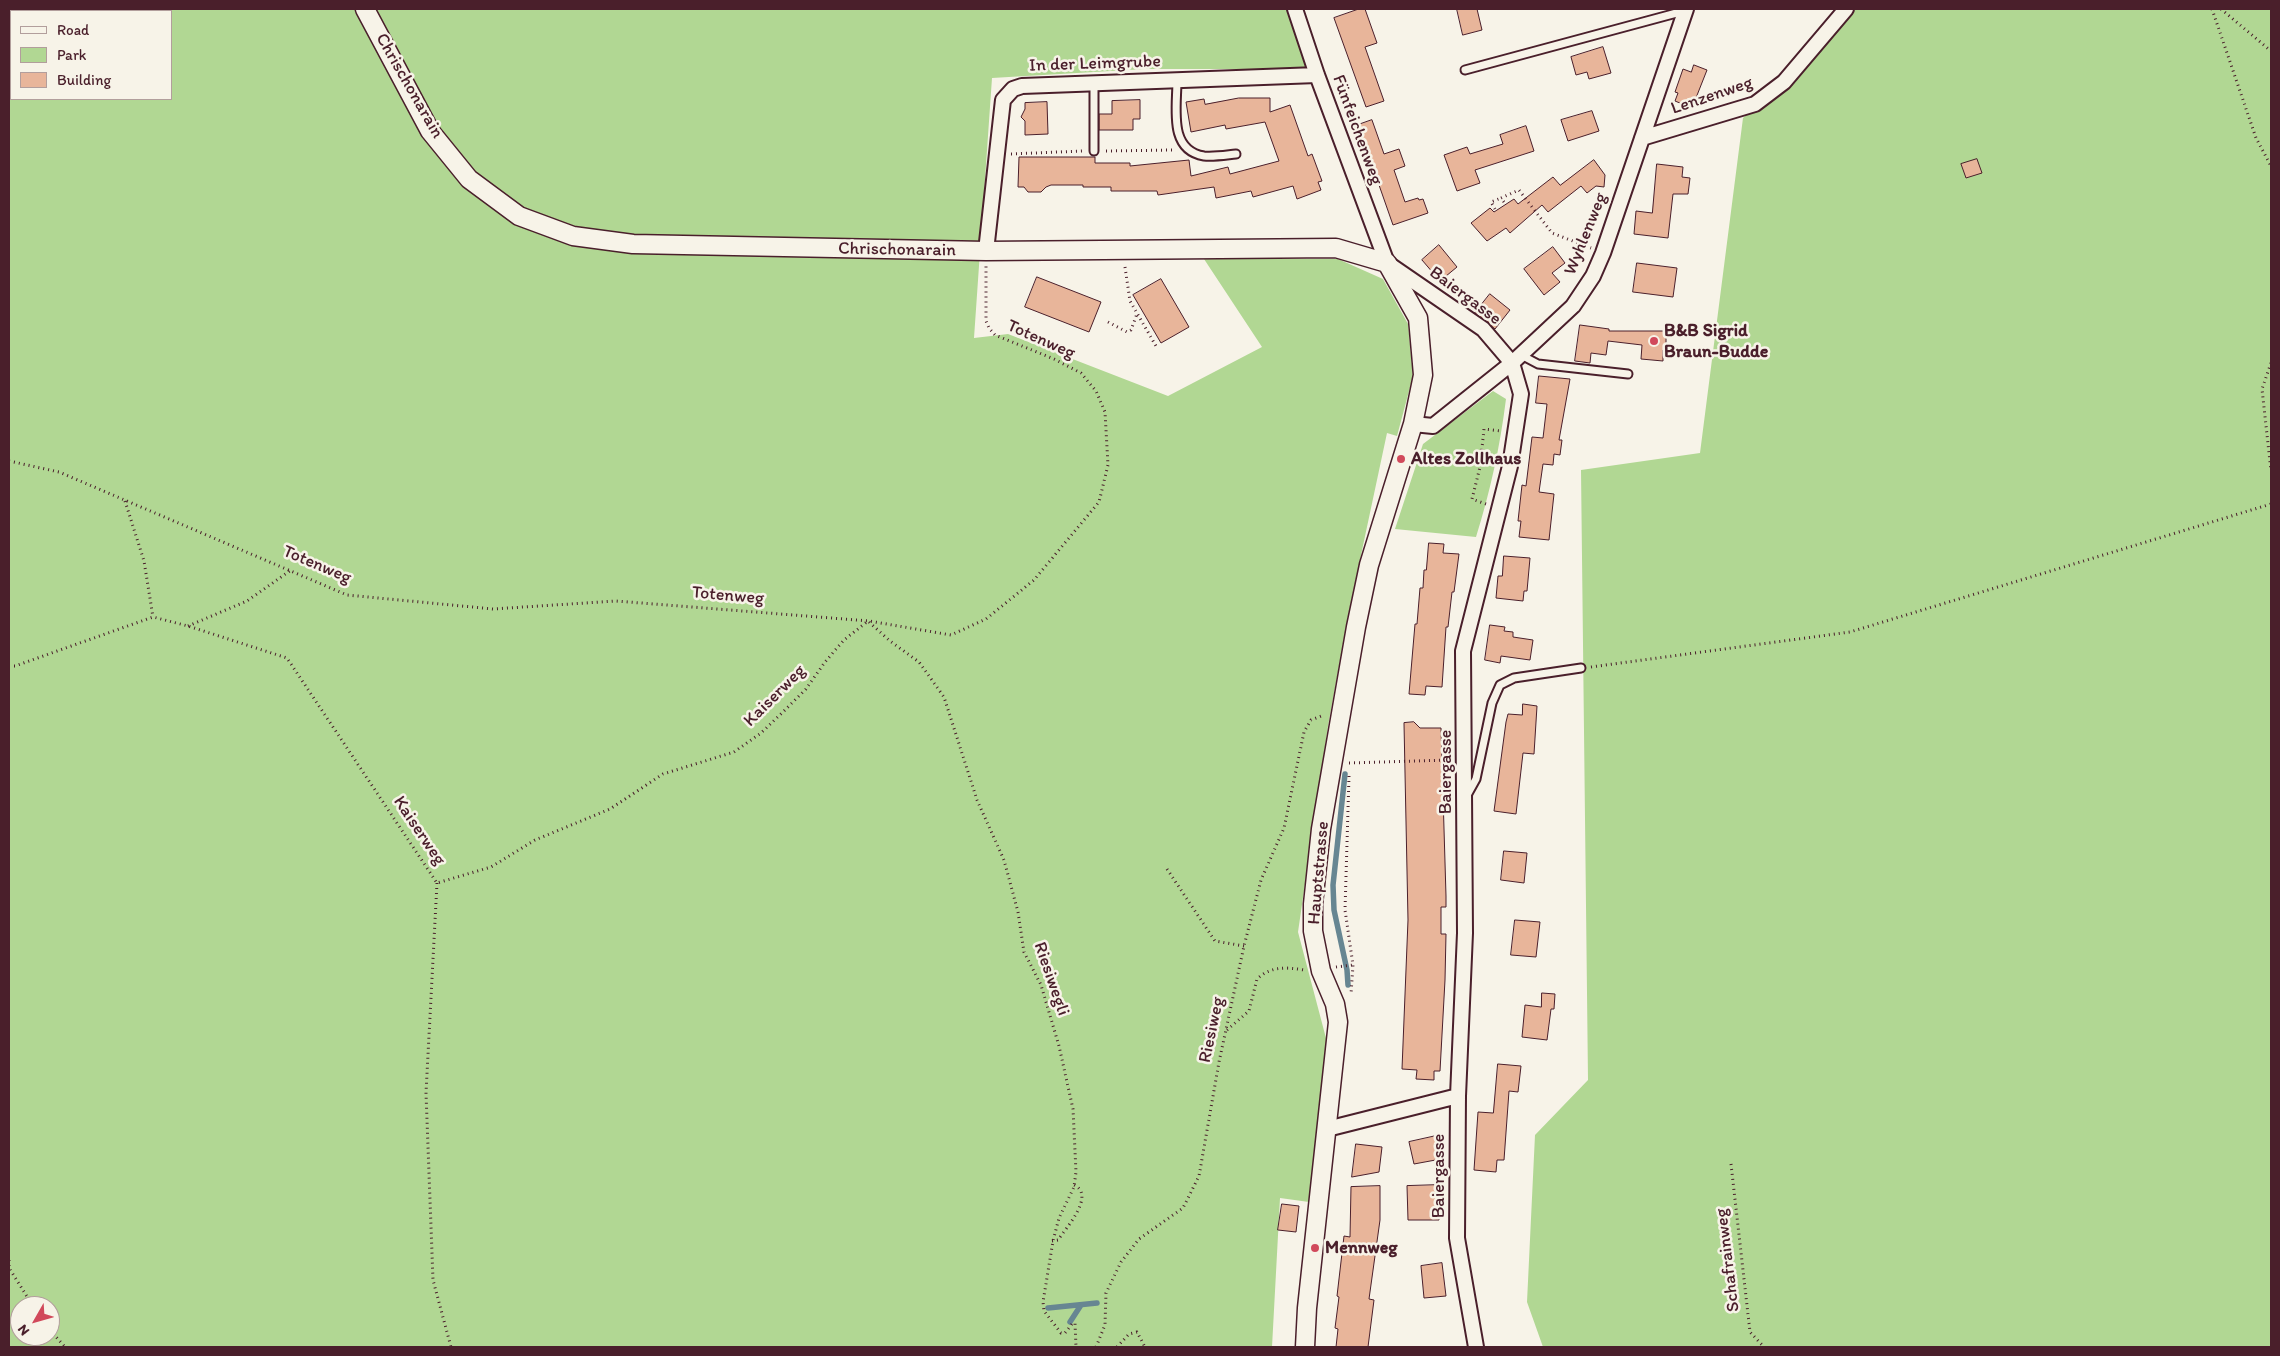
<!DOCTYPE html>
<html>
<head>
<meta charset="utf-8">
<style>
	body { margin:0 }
	#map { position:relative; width:2280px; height:1356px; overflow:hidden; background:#f7f3e8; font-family:Itim,sans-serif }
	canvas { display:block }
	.frame { position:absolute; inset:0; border:10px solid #4a1f2b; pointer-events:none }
	.legend { position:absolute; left:10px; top:10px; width:162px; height:90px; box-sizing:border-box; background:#f7f3e8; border:1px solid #b29e9c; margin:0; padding:6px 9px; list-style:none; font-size:15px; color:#4a1f2b }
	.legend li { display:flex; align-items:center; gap:10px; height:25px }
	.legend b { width:25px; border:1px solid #b29e9c }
	.north { position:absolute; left:10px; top:1296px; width:50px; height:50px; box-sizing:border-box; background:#f7f3e8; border:1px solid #b29e9c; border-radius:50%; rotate:232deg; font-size:14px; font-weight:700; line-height:20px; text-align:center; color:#4a1f2b }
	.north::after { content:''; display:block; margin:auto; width:18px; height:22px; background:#d1495b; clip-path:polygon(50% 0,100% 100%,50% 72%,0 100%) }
</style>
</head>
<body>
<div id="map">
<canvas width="2280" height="1356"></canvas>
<div class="frame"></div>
<ul class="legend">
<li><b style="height:6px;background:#f7f3e8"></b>Road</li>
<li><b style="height:14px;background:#b1d793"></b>Park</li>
<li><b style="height:14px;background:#e8b59a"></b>Building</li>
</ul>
<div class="north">N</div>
</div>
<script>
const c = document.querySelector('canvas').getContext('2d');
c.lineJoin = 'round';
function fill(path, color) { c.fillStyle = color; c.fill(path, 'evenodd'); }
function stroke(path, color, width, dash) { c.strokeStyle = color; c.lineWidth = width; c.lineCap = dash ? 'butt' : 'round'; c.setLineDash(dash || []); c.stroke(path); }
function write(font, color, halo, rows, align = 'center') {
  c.font = font + ' Itim,sans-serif'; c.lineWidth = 5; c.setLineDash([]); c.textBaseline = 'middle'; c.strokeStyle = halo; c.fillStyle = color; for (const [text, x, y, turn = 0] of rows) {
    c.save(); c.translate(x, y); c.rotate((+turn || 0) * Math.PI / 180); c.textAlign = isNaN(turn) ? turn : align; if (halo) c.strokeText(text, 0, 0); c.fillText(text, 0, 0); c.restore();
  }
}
fill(new Path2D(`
	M9 9H1291L1290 14 1307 69H1145L992 78 974 338 1008 334 1168 396 1262 347 1204 259H1338L1383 279 1408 324 1413 376 1397 436 1387 433 1348 616 1328 726 1298 932 1327 1042 1309 1202 1280 1198 1272 1347H9ZM11 11H171V99H11ZM20 1306H50V1336H20Z
	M1853 9H2271V1347H1543L1527 1302 1535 1135 1588 1080 1581 470 1700 453 1743 118Z
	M1493 391 1506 399C1500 447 1490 492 1476 537L1395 529 1423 444Z`), '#b1d793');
stroke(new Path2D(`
	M1345 774 1333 885 1334 910 1347 970 1348 985
	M1048 1308 1097 1303
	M1070 1322 1081 1305`), '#678692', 5.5);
const building = new Path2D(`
	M1359 9H1365L1377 43 1365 47 1384 101 1366 107 1334 18Z
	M1457 9H1477L1482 30 1463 35Z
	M1603 47 1611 73 1589 79 1587 72 1576 75 1571 57Z
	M1694 65 1707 70 1692 108 1675 101 1678 93 1675 92 1683 69 1691 72Z
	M1239 98H1270V112L1290 105 1308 156 1312 154 1322 181 1318 182 1321 190 1297 199 1293 186 1253 197 1251 191 1216 198 1214 187 1158 195 1157 191H1111V187H1083V185H1051L1046 187 1041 192H1028L1024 187H1018L1019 157H1095V163H1130V166L1189 160 1191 176 1228 167 1230 174 1279 161 1265 122 1226 129 1225 125 1191 132 1186 102 1204 99 1205 104Z
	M1140 100V119H1133V130H1099V114H1112V101Z
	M1047 102 1048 134 1025 135V121L1021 117 1025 109V103Z
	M1592 111 1599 131 1568 141 1561 120Z
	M1372 120 1384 154 1399 149 1405 166 1394 170 1405 202 1418 198 1419 200 1423 199 1428 213 1393 225 1358 125Z
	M1526 126 1534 151 1475 170 1480 183 1457 191 1444 155 1467 147 1470 154 1503 144 1500 135Z
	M1977 159 1982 173 1966 178 1961 164Z
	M1594 160 1605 175 1604 187 1596 186 1587 193 1581 186 1548 212 1542 205 1510 233 1506 228 1487 241 1471 223 1490 208 1494 212 1514 199 1518 204 1553 177 1560 185Z
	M1657 164 1683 167 1682 177 1690 178 1688 194H1673L1668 238 1634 234 1636 211 1652 213Z
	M1439 245 1457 267 1440 281 1422 260Z
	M1553 247 1565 263 1552 273 1560 282 1544 295 1524 269Z
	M1637 263 1677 268 1673 297 1633 292Z
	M1037 277 1101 302 1089 332 1025 307Z
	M1161 279 1189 327 1161 343 1133 295Z
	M1490 294 1510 310 1495 329 1475 313Z
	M1580 325 1609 329V331H1666V350H1663V361L1641 359 1642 345 1608 341 1606 355 1591 353 1590 363 1575 361Z
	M1539 376 1570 379 1559 440H1562L1560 455 1554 454 1553 465 1543 464 1539 492 1554 494 1549 540 1519 537 1521 521H1518L1522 485 1526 486 1532 437 1543 438 1547 404 1536 403Z
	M1429 543 1444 544 1443 553 1459 554 1454 592H1452L1448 627H1446L1442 687 1426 686 1425 695 1409 694 1415 624H1417L1420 588H1423L1424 570H1426Z
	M1504 556 1530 558 1527 591H1524L1523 601 1496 598 1498 576H1502Z
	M1490 625 1505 627 1504 631 1513 632V637L1533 640 1530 660 1501 656 1500 663 1485 660Z
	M1523 704 1537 706 1534 754 1523 753 1516 814 1494 811 1506 722 1508 714 1522 715Z
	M1414 722 1420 728H1441L1446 896V907H1441V934H1446L1445 980 1440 1071H1434V1080L1416 1079 1417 1070 1402 1069 1408 920 1404 723Z
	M1504 851 1527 853 1524 883 1501 880Z
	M1515 920 1540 922 1536 957 1511 955Z
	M1542 993 1555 994 1554 1009H1551L1547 1040 1522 1037 1525 1005 1541 1007Z
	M1498 1064 1521 1066 1518 1092 1509 1091 1504 1160H1497L1496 1172 1474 1170 1478 1112 1493 1113Z
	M1436 1136 1441 1159 1414 1164 1409 1142Z
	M1356 1144 1382 1147 1379 1172 1352 1177Z
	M1439 1185V1220H1408L1407 1186Z
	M1380 1186V1220L1369 1299 1374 1300 1368 1347H1336L1338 1329 1335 1328 1339 1297 1337 1296 1344 1236 1350 1237 1351 1187Z
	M1282 1204 1299 1206 1296 1232 1278 1230Z
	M1442 1263 1446 1296 1424 1298 1421 1266Z`);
fill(building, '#e8b59a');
stroke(building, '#4a1f2b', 1);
const service = new Path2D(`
	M1465 70 1684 11
	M1177 80C1177 108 1168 150 1204 156 1214 157 1226 155 1236 154
	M1094 83V151
	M1521 355 1538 364 1628 374
	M1466 797 1476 779 1492 703 1500 685 1514 678 1581 668`);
const minor = new Path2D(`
	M1295 9 1317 75 1387 263 1483 329 1512 363 1521 394 1510 466 1463 651 1465 933 1458 1096 1457 1238 1476 1347
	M1642 138 1755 104 1784 82 1846 9
	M986 251 1003 100 1013 89 1022 86 1317 75
	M1413 424 1433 426 1512 363 1573 306 1593 276 1603 253 1686 9
	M1327 1129 1458 1096`);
const tertiary = new Path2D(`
	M365 9 430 131 469 179 519 216 573 236 633 244 986 251 1336 248 1387 263 1418 318 1423 375 1413 424 1369 565 1356 627 1321 829 1313 904V931L1321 971 1335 1004 1338 1022 1307 1308 1305 1347`);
stroke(service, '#4a1f2b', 11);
stroke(minor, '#4a1f2b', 18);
stroke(tertiary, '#4a1f2b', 21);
stroke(new Path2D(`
	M2212 9 2256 138 2271 166
	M2221 9 2271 51
	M1106 151 1174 150
	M1011 154 1082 151
	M1504 202 1501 198 1519 190 1552 233 1591 248
	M1495 209 1491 202 1501 198
	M1125 267 1130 301 1156 346
	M1108 322 1127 332 1131 330 1137 314
	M2271 363 2262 389 2271 471
	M9 461 59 472 347 595 493 609 616 601 869 621 951 635 986 619 1034 580 1099 502 1108 465 1105 412 1096 391 1081 373 1054 359 995 335 989 328 986 321V266
	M125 501 144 561 153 617
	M1486 504 1472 499 1480 467 1484 429 1501 431
	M869 622 890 641 919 662 944 697 977 800 1004 860 1018 912 1024 952 1041 985 1059 1046 1073 1109 1076 1172 1074 1187 1059 1218 1053 1241 1043 1302 1044 1311 1061 1333H1065L1072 1324 1075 1323 1076 1347
	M188 626 247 601 291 570
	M9 666H15L153 617 188 626 287 658 437 883 491 867 535 840 610 809 663 774 734 752 761 733 784 711 806 689 825 662 844 640 868 621
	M1591 667 1850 632 2271 504
	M1349 763 1448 760
	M1349 776 1345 910 1353 965 1351 994
	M1167 869 1215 941 1244 946
	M437 883 426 1093 433 1280 451 1347
	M1336 967 1353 965
	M1227 1030 1249 1011 1257 979C1271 966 1286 967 1304 970
	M1731 1164 1750 1332 1764 1347
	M1052 1241 1058 1240C1066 1228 1096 1195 1074 1185
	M9 1260V1268L33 1306
	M50 1330 65 1347
	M1096 1347 1105 1325 1106 1293 1121 1262 1139 1239 1183 1208 1199 1176 1219 1062 1244 946 1261 880 1284 828 1304 732 1311 720 1324 715
	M1117 1347 1129 1334 1137 1332 1145 1347`), '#4a1f2b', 3, [1, 4]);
stroke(service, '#f7f3e8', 7);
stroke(minor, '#f7f3e8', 14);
stroke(tertiary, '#f7f3e8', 18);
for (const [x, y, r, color] of [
	[1654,341,5,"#d1495b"],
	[1401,459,5,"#d1495b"],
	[1315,1248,5,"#d1495b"]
]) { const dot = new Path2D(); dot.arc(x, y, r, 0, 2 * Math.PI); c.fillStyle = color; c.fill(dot); stroke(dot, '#f7f3e8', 2); }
write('18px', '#4a1f2b', '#f7f3e8', [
	["In der Leimgrube",1095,64,-2],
	["Chrischonarain",409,86,60],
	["Lenzenweg",1712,96,-19],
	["Fünfeichenweg",1357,130,70],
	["Wyhlenweg",1586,234,-68],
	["Chrischonarain",897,250,1],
	["Baiergasse",1465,296,37],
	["Totenweg",1041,340,24],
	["Totenweg",317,565,23],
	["Totenweg",728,596,5],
	["Kaiserweg",775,696,-45],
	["Baiergasse",1446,772,-90],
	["Kaiserweg",419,831,56],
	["Hauptstrasse",1319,873,-85],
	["Riesiwegli",1051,979,71],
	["Riesiweg",1212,1030,-78],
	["Baiergasse",1439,1176,-90],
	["Schafrainweg",1728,1260,-97]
]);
write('bold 18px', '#4a1f2b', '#f7f3e8', [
	["B&B Sigrid",1664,331],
	["Braun-Budde",1664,352],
	["Altes Zollhaus",1411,459],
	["Mennweg",1325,1248]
], 'left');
</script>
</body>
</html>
